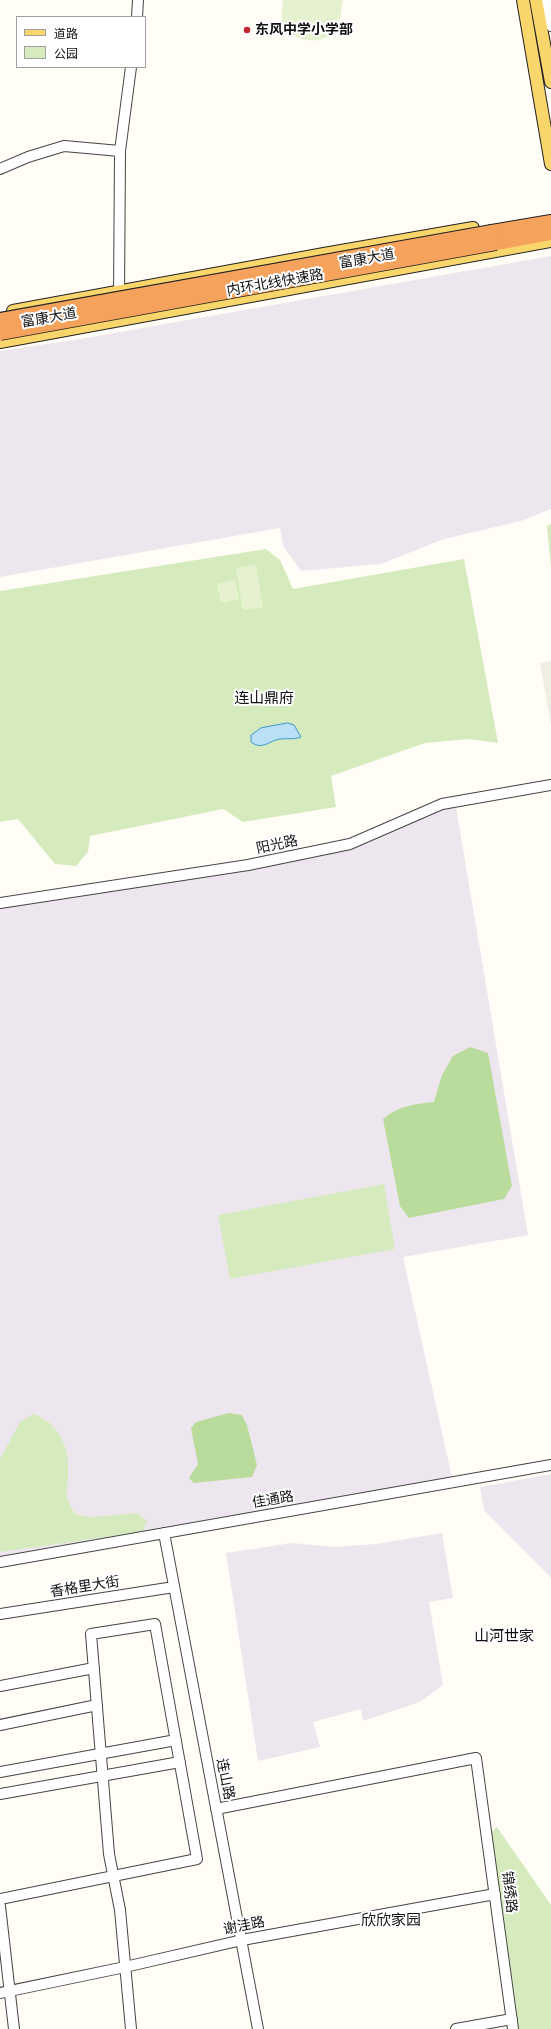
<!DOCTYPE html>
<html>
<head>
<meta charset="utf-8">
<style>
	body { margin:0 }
	#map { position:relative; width:551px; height:2029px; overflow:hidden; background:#fffdf5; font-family:"Zilla Slab","Noto Sans SC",serif }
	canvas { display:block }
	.legend { position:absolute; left:16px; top:16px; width:130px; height:52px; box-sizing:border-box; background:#fff; border:1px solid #a0a0a0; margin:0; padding:5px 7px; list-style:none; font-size:12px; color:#111 }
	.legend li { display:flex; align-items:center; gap:8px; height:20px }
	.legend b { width:20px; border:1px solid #a0a0a0 }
</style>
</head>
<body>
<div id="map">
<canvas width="551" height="2029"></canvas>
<ul class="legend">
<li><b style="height:5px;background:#f9d66b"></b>道路</li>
<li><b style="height:11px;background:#d5ebbd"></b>公园</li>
</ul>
</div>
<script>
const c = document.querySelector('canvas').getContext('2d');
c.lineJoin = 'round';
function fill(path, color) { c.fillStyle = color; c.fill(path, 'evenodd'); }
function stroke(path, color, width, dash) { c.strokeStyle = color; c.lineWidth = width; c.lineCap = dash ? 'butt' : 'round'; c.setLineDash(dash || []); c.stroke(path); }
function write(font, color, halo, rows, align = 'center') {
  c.font = font + ' "Zilla Slab","Noto Sans SC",serif'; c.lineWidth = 4; c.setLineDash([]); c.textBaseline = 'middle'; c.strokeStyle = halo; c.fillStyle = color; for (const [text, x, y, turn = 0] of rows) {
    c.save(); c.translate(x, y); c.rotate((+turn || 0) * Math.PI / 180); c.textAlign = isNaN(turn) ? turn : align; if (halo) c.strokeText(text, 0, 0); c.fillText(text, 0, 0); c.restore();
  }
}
fill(new Path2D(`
	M551 256V509L521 521 444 539 381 564 301 571 283 546 280 528 0 577V351L80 339Z
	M455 801 528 1235 403 1257 453 1482 0 1562V903L350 844Z
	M551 1474V1578L484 1510 480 1487Z
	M442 1533 453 1598 429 1602 443 1685 420 1702 363 1721 361 1709 313 1722 320 1747 258 1761 226 1553 292 1543 335 1547 376 1544Z`), '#eee6ef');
fill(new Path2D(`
	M551 524V568L547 526Z
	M266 549 280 560 293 589 464 559 498 743 469 739 425 743 331 776 336 807 243 822 223 809 90 836 88 852 76 866 55 864 18 819 0 822V591Z
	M384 1184 395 1249 230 1279 218 1215Z
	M34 1414C60 1424 70 1448 68 1475 68 1481 66 1490 67 1497 68 1502 72 1509 75 1514L91 1517 138 1513 147 1522 142 1532 0 1552V1459L20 1422Z
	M497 1827 551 1905V2029H513L487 1835Z`), '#d5ebbd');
fill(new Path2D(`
	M470 1047 488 1053 512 1186 504 1199 409 1218 400 1206 383 1119C398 1106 414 1104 434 1102L442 1075 453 1056Z
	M229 1413 242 1415 247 1425 257 1465 252 1477 194 1483 189 1478 198 1464 191 1428 196 1422Z`), '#b9dc9c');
fill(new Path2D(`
	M283 0H343C341 10 341 22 335 30 323 47 293 42 284 25 280 17 282 8 283 0Z
	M256 565 263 607 243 610 236 568Z
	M235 580 239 599 221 603 217 584Z`), '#e6f2cf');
fill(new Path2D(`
	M551 661V725L540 663Z`), '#f1ede2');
const water = new Path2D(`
	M288 723 294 725 301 737C293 740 289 738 281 739 269 740 263 751 251 742V735L261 728Z`);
fill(water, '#b9e0f7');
stroke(water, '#3f96cf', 1);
const minor = new Path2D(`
	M546 0 551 26
	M137 17 138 0
	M0 169 28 157 64 146 120 151
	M119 298 120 151 131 67
	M0 903 248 865 350 844 442 804 551 785
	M164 1533 258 2029
	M0 1562 551 1465
	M0 1614 174 1587
	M0 1686 94 1668
	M0 1725 97 1705
	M0 1772 176 1740
	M0 1794 180 1762
	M216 1809 476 1758 513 2029
	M0 1899 197 1859 155 1624 91 1634 109 1854 120 1910 131 2029
	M0 1906 14 2029
	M0 1993 125 1967 242 1940 495 1894
	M456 2029 512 2019`);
const major = new Path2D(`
	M523 0 551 164
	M536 0 551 82
	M13 311 324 254 473 228
	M0 342 551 241`);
const highway = new Path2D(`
	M492 232 551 222
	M496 243 551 233`);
stroke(minor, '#444', 12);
stroke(major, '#222', 14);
stroke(highway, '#222', 16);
stroke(minor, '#fff', 10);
stroke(major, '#f9d66b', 12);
stroke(highway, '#f5a25d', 14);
const highwayBridge = new Path2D(`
	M0 320 492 232
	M0 333 496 243`);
stroke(highwayBridge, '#222', 16, []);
stroke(highwayBridge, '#f5a25d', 14);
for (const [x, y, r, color] of [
	[247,30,4,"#c4262e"]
]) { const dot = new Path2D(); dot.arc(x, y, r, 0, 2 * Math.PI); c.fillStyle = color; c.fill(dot); stroke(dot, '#fff', 1.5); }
write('bold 14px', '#111', '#fff', [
	["东风中学小学部",255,30]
], 'left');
write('14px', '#111', '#fff', [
	["富康大道",367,259,-10],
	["内环北线快速路",275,283,-10],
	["富康大道",49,318,-10],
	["阳光路",277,845,-12],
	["佳通路",273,1500,-10],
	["香格里大街",85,1587,-9],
	["连山路",225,1779,79],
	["锦绣路",509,1892,83],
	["谢洼路",244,1926,-11]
]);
write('15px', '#111', '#fff', [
	["连山鼎府",264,699],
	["山河世家",504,1637],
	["欣欣家园",391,1921]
]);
</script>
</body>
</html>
